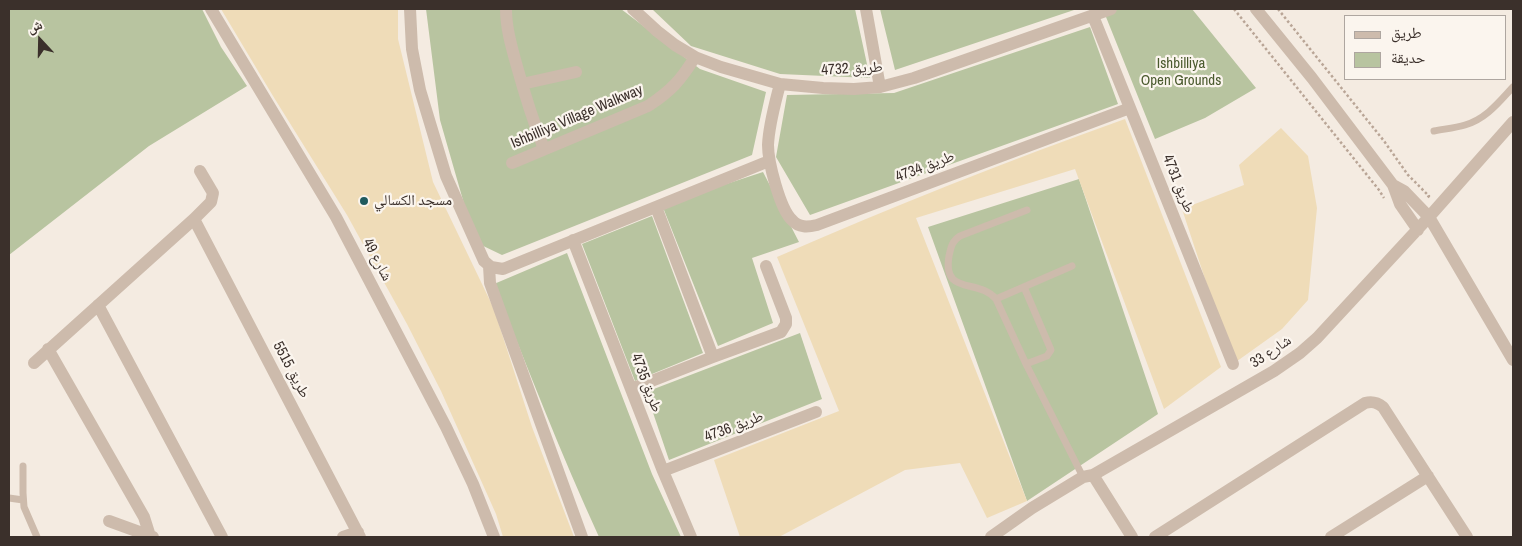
<!DOCTYPE html>
<html>
<head>
<meta charset="utf-8">
<style>
	body { margin:0 }
	#map { position:relative; width:1522px; height:546px; overflow:hidden; background:#f4ebe1; font-family:"Archivo Narrow","Noto Naskh Arabic",sans-serif }
	canvas { display:block }
	.frame { position:absolute; inset:0; border:10px solid #3b302b; pointer-events:none }
	.legend { position:absolute; left:1344px; top:15px; width:162px; height:65px; box-sizing:border-box; background:#fbf5ee; border:1px solid #aea6a0; margin:0; padding:6px 9px; list-style:none; font-size:15px; color:#3b302b }
	.legend li { display:flex; align-items:center; gap:10px; height:25px }
	.legend b { width:25px; border:1px solid #aea6a0 }
	.north { position:absolute; left:15px; top:15px; width:50px; height:50px; -webkit-text-stroke:4px #fbf5ee; paint-order:stroke; rotate:339deg; font-size:14px; font-weight:700; line-height:20px; text-align:center; color:#3b302b }
	.north::after { content:''; display:block; margin:auto; width:18px; height:22px; background:#3b302b; clip-path:polygon(50% 0,100% 100%,50% 72%,0 100%) }
</style>
</head>
<body>
<div id="map">
<canvas width="1522" height="546"></canvas>
<div class="frame"></div>
<ul class="legend">
<li><b style="height:6px;background:#cdbbac"></b>طريق</li>
<li><b style="height:14px;background:#b8c4a0"></b>حديقة</li>
</ul>
<div class="north">ش</div>
</div>
<script>
const c = document.querySelector('canvas').getContext('2d');
c.lineJoin = 'round';
function fill(path, color) { c.fillStyle = color; c.fill(path, 'evenodd'); }
function stroke(path, color, width, dash) { c.strokeStyle = color; c.lineWidth = width; c.lineCap = dash ? 'butt' : 'round'; c.setLineDash(dash || []); c.stroke(path); }
function write(font, color, halo, rows, align = 'center') {
  c.font = font + ' "Archivo Narrow","Noto Naskh Arabic",sans-serif'; c.lineWidth = 4.5; c.setLineDash([]); c.textBaseline = 'middle'; c.strokeStyle = halo; c.fillStyle = color; for (const [text, x, y, turn = 0] of rows) {
    c.save(); c.translate(x, y); c.rotate((+turn || 0) * Math.PI / 180); c.textAlign = isNaN(turn) ? turn : align; if (halo) c.strokeText(text, 0, 0); c.fillText(text, 0, 0); c.restore();
  }
}
fill(new Path2D(`
	M9 9H202L221 47 247 86 149 146 9 255Z
	M426 9H621L700 69 766 92 752 155 502 255 475 242 440 120Z
	M652 9H855L870 78 780 74 691 46Z
	M880 9H1077L895 70Z
	M1113 9H1192L1256 88 1205 118 1155 139 1104 12Z
	M1090 27 1118 104 810 215 776 157 787 95 894 93Z
	M763 172 799 242 752 258 773 323 718 346 662 205Z
	M1079 179 1158 414 1027 501 928 227Z
	M652 216 703 353 635 381 582 244Z
	M567 253 652 474 681 537H599C561 454 528 369 494 284Z
	M800 333 822 399 669 460 646 392Z`), '#b8c4a0');
fill(new Path2D(`
	M221 9H398V39L433 182 494 309 532 427 574 537H503L496 514 441 391 407 324 347 215 273 96Z
	M1125 119 1221 367 1164 409 1075 169 916 218 1027 501 987 518 960 463 905 470 779 537H740L714 460 839 411 777 257C891 207 1007 161 1125 119Z
	M1281 128 1308 156 1317 208 1308 300 1282 329 1233 364 1182 209 1244 185 1239 165Z`), '#efdcb8');
stroke(new Path2D(`
	M1234 9 1379 190 1384 198
	M1278 9 1384 141 1408 175 1429 196 1427 198`), '#b9a596', 2.5, [2.5, 2.5]);
stroke(new Path2D(`
	M1434 131C1444 129 1455 128 1465 125 1486 119 1499 102 1513 87
	M1027 210 960 236C952 241 951 247 949 256 942 296 979 278 996 299L1026 364 1083 477
	M1024 287 1051 350 1047 356 1026 364
	M996 299 1072 266
	M23 466V493L24 507 37 537
	M9 498 23 500`), '#cdbbac', 7);
stroke(new Path2D(`
	M211 9 336 217 446 427 473 484 494 537
	M410 9 412 49 420 90 446 176 484 261 491 267 503 269 769 161
	M506 9C506 27 511 45 516 63 524 92 533 121 544 149
	M633 9 657 31 675 45 695 57 721 67 780 84 823 88 854 89 880 87 914 78 1111 9
	M866 9 880 87
	M1256 9 1312 78 1393 185 1400 204 1418 230
	M1093 16 1233 364
	M522 84 576 72
	M780 84C775 104 769 124 768 145 768 162 780 209 792 220 799 228 808 227 817 225L1130 108
	M512 163 648 106C671 91 681 80 695 57
	M1393 185 1404 191 1429 217 1513 360
	M656 207 713 357
	M194 219 360 537
	M573 240 663 471 691 537
	M489 266 490 283 582 537
	M98 305 222 537
	M48 349 144 517 150 536
	M34 363 194 219 211 202 213 193 200 171
	M631 389 713 357 781 332 786 324V318L766 266
	M663 471 816 412
	M1093 475 1132 537
	M109 521 153 537
	M343 537 358 532
	M991 537 1032 508 1083 477 1093 475 1274 371 1300 353 1317 338 1429 217 1513 122
	M1155 537 1365 403C1372 401 1377 402 1383 407L1467 537
	M1331 537 1428 476`), '#cdbbac', 12);
for (const [x, y, r, color] of [
	[364,201,5,"#1f5a5e"]
]) { const dot = new Path2D(); dot.arc(x, y, r, 0, 2 * Math.PI); c.fillStyle = color; c.fill(dot); stroke(dot, '#fbf5ee', 2); }
write('15px', '#4a5a2e', '#fbf5ee', [
	["Ishbilliya",1181,64],
	["Open Grounds",1181,81]
]);
write('15px', '#3b302b', '#fbf5ee', [
	["طريق 4732",852,69,-3],
	["Ishbilliya Village Walkway",577,117,-23],
	["طريق 4734",925,167,-21],
	["طريق 4731",1178,184,68],
	["شارع 49",377,260,62],
	["شارع 33",1271,352,-34],
	["طريق 5515",291,370,62],
	["طريق 4735",646,383,69],
	["طريق 4736",734,427,-21]
]);
write('15px', '#3b302b', '#fbf5ee', [
	["مسجد الكسالي",374,201]
], 'left');
</script>
</body>
</html>
